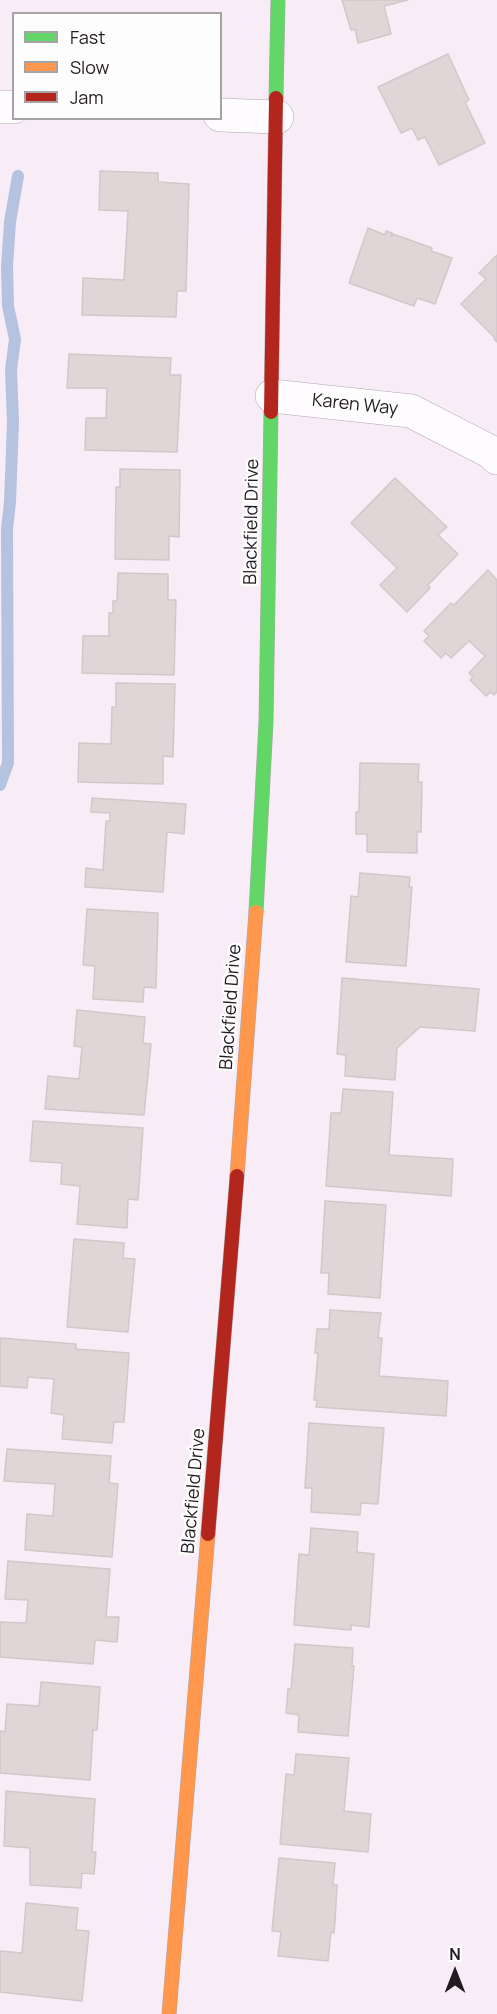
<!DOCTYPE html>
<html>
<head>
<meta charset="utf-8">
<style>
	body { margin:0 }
	#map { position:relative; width:497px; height:2014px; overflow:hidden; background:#f8edf6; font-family:Manrope,sans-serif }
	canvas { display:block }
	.legend { position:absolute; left:12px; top:12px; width:210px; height:108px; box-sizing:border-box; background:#fdfdfd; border:2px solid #a5a3a5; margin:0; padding:8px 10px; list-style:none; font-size:18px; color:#221b21 }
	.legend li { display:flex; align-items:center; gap:12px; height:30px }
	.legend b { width:30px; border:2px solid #a5a3a5 }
	.north { position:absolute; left:425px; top:1942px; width:60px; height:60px; -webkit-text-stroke:4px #fdfdfd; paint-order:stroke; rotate:0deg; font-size:16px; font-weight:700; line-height:24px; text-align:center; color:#221b21 }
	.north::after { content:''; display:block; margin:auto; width:21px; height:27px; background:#221b21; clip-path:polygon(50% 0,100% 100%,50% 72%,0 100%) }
</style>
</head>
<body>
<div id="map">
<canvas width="497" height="2014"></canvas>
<ul class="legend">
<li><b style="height:8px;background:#63d668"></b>Fast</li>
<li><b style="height:8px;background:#ff974d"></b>Slow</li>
<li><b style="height:8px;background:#b3261e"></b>Jam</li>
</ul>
<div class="north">N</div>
</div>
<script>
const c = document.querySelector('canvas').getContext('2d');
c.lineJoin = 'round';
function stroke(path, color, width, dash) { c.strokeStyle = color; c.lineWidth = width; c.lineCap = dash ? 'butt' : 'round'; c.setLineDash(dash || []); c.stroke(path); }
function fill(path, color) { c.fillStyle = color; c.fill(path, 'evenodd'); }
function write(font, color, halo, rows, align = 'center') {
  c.font = font + ' Manrope,sans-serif'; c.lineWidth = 5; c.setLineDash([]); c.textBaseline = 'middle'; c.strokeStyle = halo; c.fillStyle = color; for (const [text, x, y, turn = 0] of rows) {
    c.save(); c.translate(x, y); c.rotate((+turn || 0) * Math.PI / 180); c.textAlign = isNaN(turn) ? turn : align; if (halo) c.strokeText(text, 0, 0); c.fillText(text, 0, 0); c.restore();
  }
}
stroke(new Path2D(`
	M0 785 8 763 7 529 10 502 13 422 11 370 15 339 8 306 7 266 10 222 18 176`), '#b5c2e0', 12);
const building = new Path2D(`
	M342 0H408L384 6 391 34 358 43 355 29 351 30Z
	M448 54 469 100 465 102 485 143 439 165 425 137 418 140 412 128 401 133 378 87Z
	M100 171 158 173V182L189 184 186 291H177L176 317 82 315 83 278 124 280 128 211 99 210Z
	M368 228 385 235 386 231 392 233 391 236H393V234L432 248 431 251 452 258 435 304 417 298 414 306 349 283Z
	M497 255V342L494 339 495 338 461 304 486 279 479 273Z
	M69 354 171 358 170 375H181L177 452 85 450 86 418H106L107 388H67Z
	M120 469 180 470 179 537 169 536V560L115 559 116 487H120Z
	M395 478 447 527 438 535 458 554 428 585 430 588 407 612 380 585 397 568 351 523Z
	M488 570 497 580V692L494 695 491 692 486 696 470 680 473 677 469 673 485 656 469 641 451 658 446 653 441 658 424 641 429 636 424 631 451 603 454 605Z
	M118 573 168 574V600H176L174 675 82 673 83 636H109V613H113V601H117Z
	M116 683 175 684 173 757 163 756V784L78 782 79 743 111 744 112 707H116Z
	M360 763 419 764 418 782H422L421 832H417V853L367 852V834H356V812H359Z
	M92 798 186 804 184 834 167 832 163 892 85 887 86 868 103 870 106 821H110V813L91 812Z
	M360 873 410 877 409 887H412L406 966 346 962 351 896 358 897Z
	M87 909 158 913 156 988 144 987 143 1002 93 999 95 966 83 965Z
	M342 978 479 989 475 1031 420 1027 397 1048 395 1080 345 1076 346 1055 337 1054Z
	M77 1010 145 1017 143 1043 151 1044 144 1115 45 1109 48 1076 79 1079 82 1047 74 1046Z
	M343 1089 393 1092 389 1155 453 1159 451 1196 326 1186 331 1113H341Z
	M33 1121 143 1128 138 1200 128 1199 127 1228 77 1224 80 1186 61 1184 62 1163 30 1161Z
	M325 1201 386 1205 380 1298 328 1294 329 1273H321Z
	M74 1239 124 1243 123 1258 135 1259 128 1332 67 1327Z
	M330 1310 381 1313 378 1338H382L379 1376 448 1381 446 1416 316 1407 317 1400H314L318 1353H315L317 1329H329Z
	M0 1338 76 1344V1349L129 1353 124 1422H114L112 1443 62 1439 64 1415 51 1413 54 1379 28 1377 27 1388 0 1386Z
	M309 1423 384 1428 378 1504 361 1503 360 1515 311 1512 312 1488H305Z
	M7 1449 111 1456 109 1483 118 1484 112 1557 25 1550 27 1514 53 1516 55 1484 4 1481Z
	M311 1528 358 1532 357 1552 374 1554 369 1627 351 1625V1630L294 1625 299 1554 309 1555Z
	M8 1561 110 1569 106 1617H119L117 1642 95 1640 93 1664 0 1657V1622L26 1623 28 1600 5 1599Z
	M295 1644 353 1648 352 1666H354L348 1736 298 1732 299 1715 286 1713 288 1689H291Z
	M41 1682 100 1687 97 1730H93L90 1780 0 1773V1731L5 1732 7 1704 39 1706Z
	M296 1754 349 1758 344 1811 371 1814 368 1852 280 1844 286 1774 294 1775Z
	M6 1791 95 1799 92 1852H96L94 1874 82 1873 81 1888 30 1885V1848L4 1846Z
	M279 1858 335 1863 333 1885H337L335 1922 334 1933 331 1932 328 1961 278 1956 281 1932 272 1931Z
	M26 1903 78 1908 76 1930 89 1931 82 2001 0 1992V1951L22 1953Z`);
fill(building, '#e0d6d8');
stroke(building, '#d1c8ca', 1.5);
const street = new Path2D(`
	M0 107H14
	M220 115 277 117
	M272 396 411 411 491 452 497 458`);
const fast = new Path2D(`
	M276 98 278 0
	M256 912 266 722 271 412`);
const slow = new Path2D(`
	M237 1176 256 912
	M169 2014 208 1534`);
const jam = new Path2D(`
	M271 412 276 98
	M208 1534 237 1176`);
stroke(street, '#afa7ae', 34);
stroke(fast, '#afa7ae', 15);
stroke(slow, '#afa7ae', 15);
stroke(jam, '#afa7ae', 15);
stroke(street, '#fefcfe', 33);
stroke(fast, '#63d668', 14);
stroke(slow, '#ff974d', 14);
stroke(jam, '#b3261e', 14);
write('18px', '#221b21', '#fdfdfd', [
	["Karen Way",355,405,6],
	["Blackfield Drive",252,522,-89],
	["Blackfield Drive",231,1007,-86],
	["Blackfield Drive",194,1491,-85]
]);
</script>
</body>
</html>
